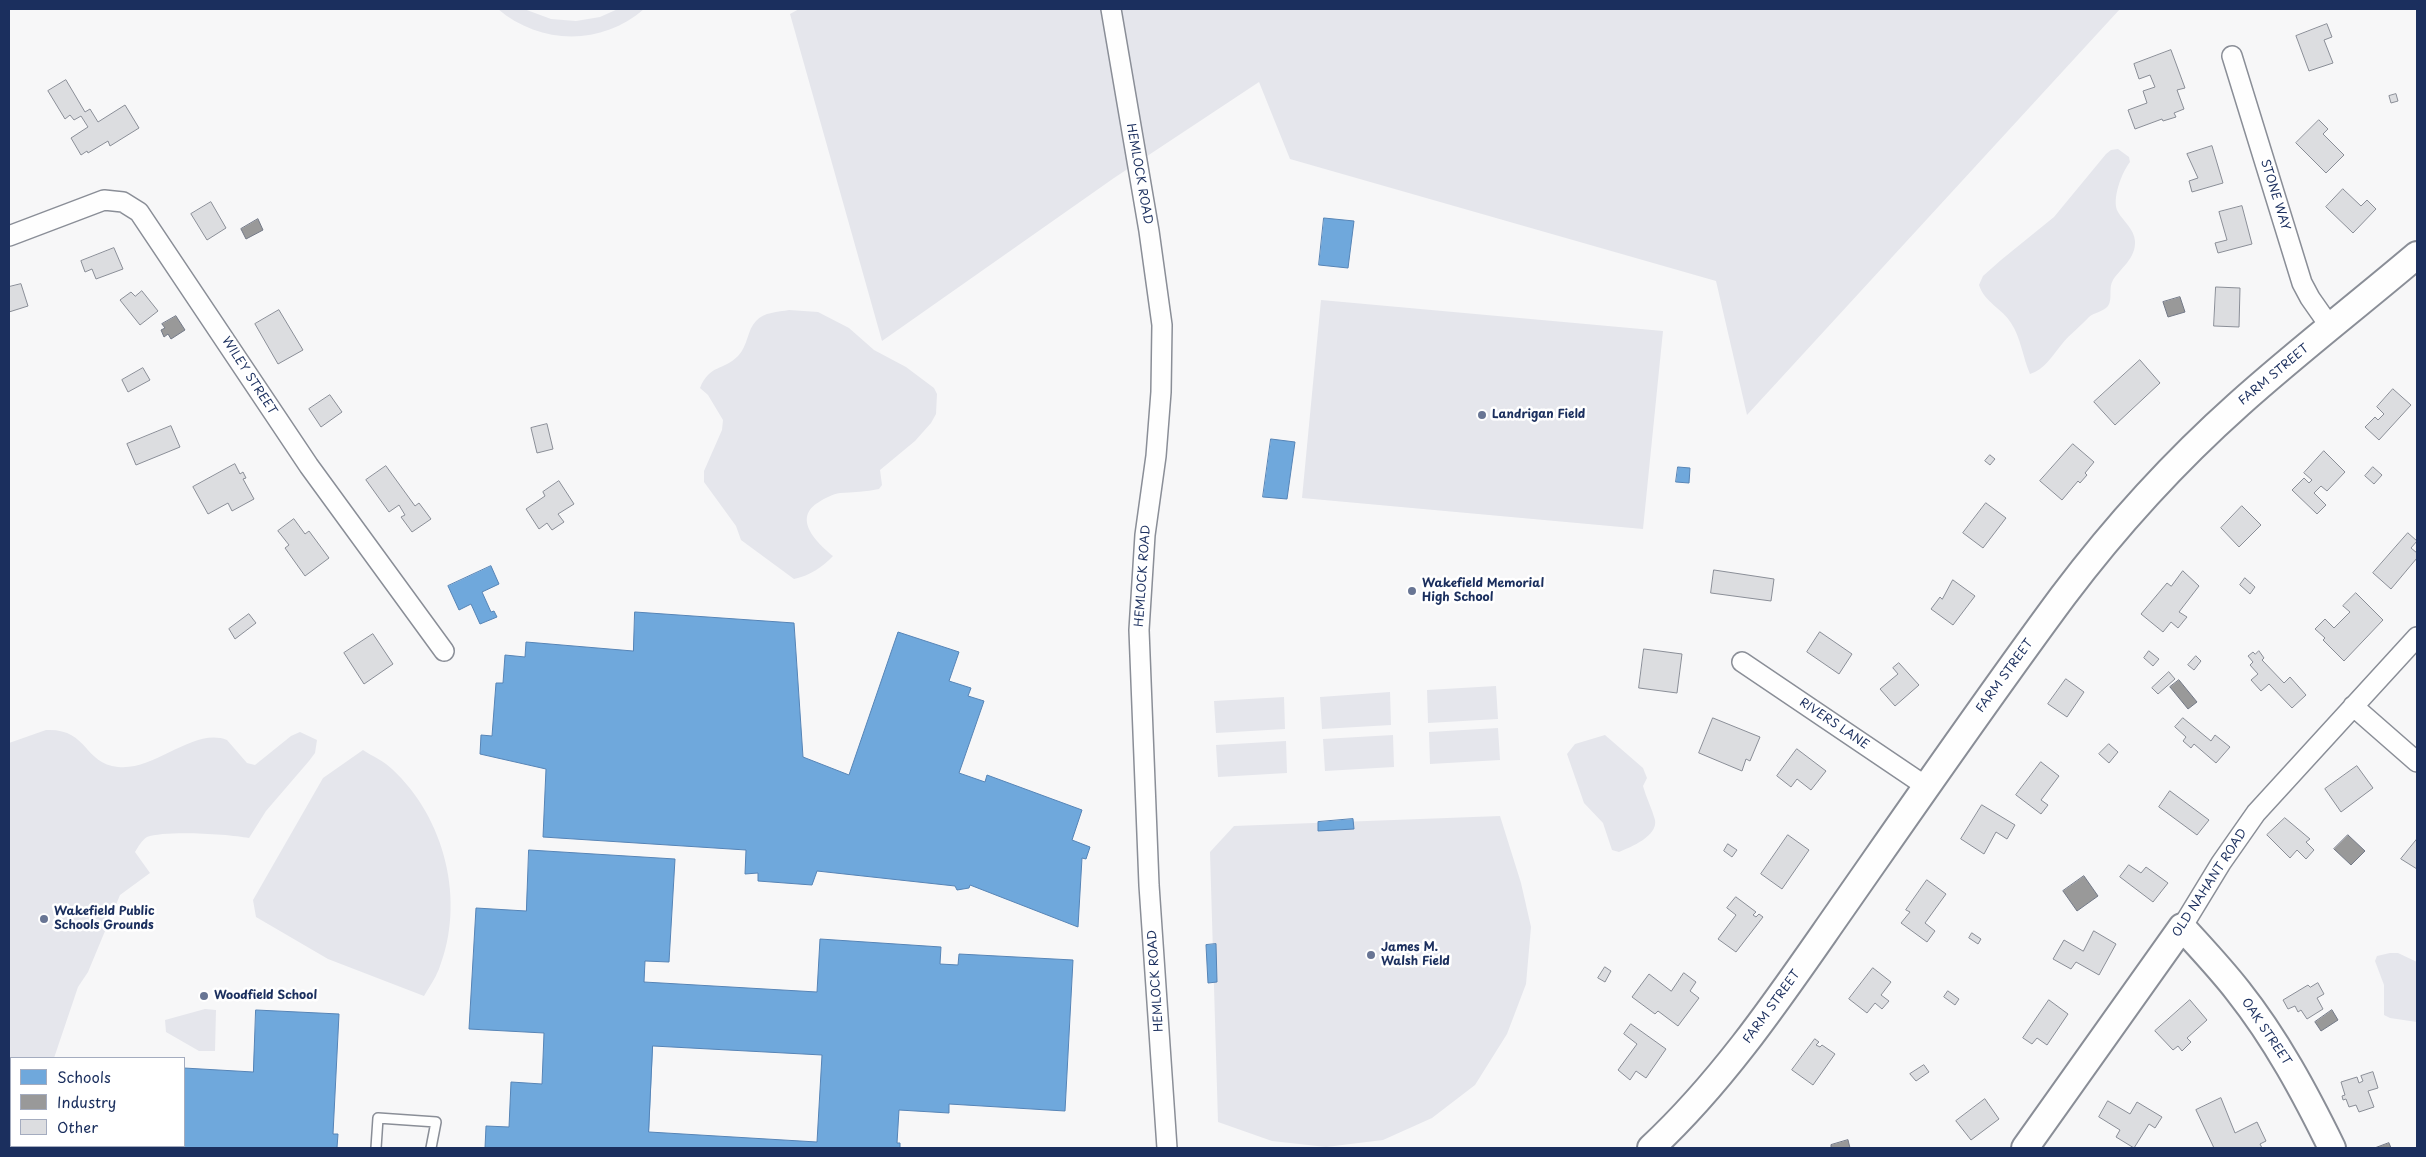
<!DOCTYPE html>
<html>
<head>
<meta charset="utf-8">
<style>
	body { margin:0 }
	#map { position:relative; width:2426px; height:1157px; overflow:hidden; background:#f7f7f8; font-family:"Playpen Sans",sans-serif }
	canvas { display:block }
	.frame { position:absolute; inset:0; border:10px solid #1b2f5e; pointer-events:none }
	.legend { position:absolute; left:10px; top:1057px; width:175px; height:90px; box-sizing:border-box; background:#fff; border:1px solid #a4acbf; margin:0; padding:6px 9px; list-style:none; font-size:15px; color:#1b2f5e }
	.legend li { display:flex; align-items:center; gap:10px; height:25px }
	.legend b { width:25px; border:1px solid #a4acbf }
</style>
</head>
<body>
<div id="map">
<canvas width="2426" height="1157"></canvas>
<div class="frame"></div>
<ul class="legend">
<li><b style="height:14px;background:#6fa8dc"></b>Schools</li>
<li><b style="height:14px;background:#999"></b>Industry</li>
<li><b style="height:14px;background:#dcdde0"></b>Other</li>
</ul>
</div>
<script>
const c = document.querySelector('canvas').getContext('2d');
c.lineJoin = 'round';
function fill(path, color) { c.fillStyle = color; c.fill(path, 'evenodd'); }
function stroke(path, color, width, dash) { c.strokeStyle = color; c.lineWidth = width; c.lineCap = dash ? 'butt' : 'round'; c.setLineDash(dash || []); c.stroke(path); }
function write(font, color, halo, rows, align = 'center') {
  c.font = font + ' "Playpen Sans",sans-serif'; c.lineWidth = 5; c.setLineDash([]); c.textBaseline = 'middle'; c.strokeStyle = halo; c.fillStyle = color; for (const [text, x, y, turn = 0] of rows) {
    c.save(); c.translate(x, y); c.rotate((+turn || 0) * Math.PI / 180); c.textAlign = isNaN(turn) ? turn : align; if (halo) c.strokeText(text, 0, 0); c.fillText(text, 0, 0); c.restore();
  }
}
fill(new Path2D(`
	M498 9H524L551 19 576 21 600 17 618 9H644C602 46 540 45 498 9Z
	M799 9H2120L1747 415 1716 281 1290 159 1259 82 1114 178 882 341 790 14Z
	M2118 149 2129 157 2130 162C2122 172 2111 200 2118 212 2124 222 2134 229 2135 241 2136 258 2121 268 2113 280 2108 288 2113 299 2108 306 2103 312 2095 312 2089 317 2081 326 2070 334 2062 344 2053 355 2044 370 2030 374 2023 358 2021 338 2011 323 2002 308 1985 303 1979 285L1983 276 2001 260 2054 217 2106 154 2111 150Z
	M1321 300 1663 331 1643 529 1302 498Z
	M789 310 818 312 849 328 874 350 906 367 934 388 937 394 936 414 931 423 915 441 880 470 882 485 879 489C866 492 853 492 840 493 833 494 825 498 819 502 792 518 816 542 833 556 823 567 809 576 794 579L741 540 736 526 704 482V471L722 430 723 420 708 395 700 388C710 364 723 371 738 356 748 346 747 330 756 321 764 312 778 312 789 310Z
	M1496 686 1498 719 1428 723 1427 690Z
	M1390 692 1391 725 1322 729 1320 697Z
	M1284 697 1285 729 1216 733 1214 701Z
	M1498 728 1500 760 1430 764 1429 732Z
	M46 730C88 728 83 763 118 767 156 771 193 727 227 740L247 763 255 765 291 736 300 732 317 740 315 753 309 761 266 811 249 838C229 834 165 830 147 837 142 840 138 847 135 852L150 873 120 895 88 972 78 987 54 1058H11V1102L9 1104V743Z
	M1393 735 1394 767 1325 771 1323 739Z
	M1605 735 1643 768 1647 778 1643 786C1646 797 1652 809 1655 820 1658 836 1631 847 1619 852L1612 850 1603 823 1584 803 1567 754 1575 744Z
	M1286 741 1287 773 1218 777 1216 745Z
	M363 750C372 756 384 761 392 769 445 818 466 901 439 969 435 979 429 987 424 996L328 959 256 917 253 900 323 778Z
	M1500 816 1521 883 1531 927 1526 984 1507 1034 1475 1085 1432 1118 1383 1140 1326 1147 1272 1141 1218 1122 1210 852 1234 826Z
	M2390 953H2398L2417 962V1022L2390 1018 2384 1015V985L2375 961 2377 956Z
	M205 1009 216 1010 215 1051H199L166 1032 165 1020Z`), '#e5e6ec');
const schools = new Path2D(`
	M1324 218 1354 221 1348 268 1319 265Z
	M1271 439 1295 442 1287 499 1263 497Z
	M1678 467 1690 468 1689 483 1676 482Z
	M491 566 499 584 482 592 491 612 494 611 497 617 480 624 471 604 459 610 448 586Z
	M635 612 794 623 803 757 849 775 898 632 959 652 949 681 971 688 968 696 984 701 959 773 985 782 987 775 1082 810 1072 840 1090 847 1086 859 1082 858 1078 927 970 885 969 888 957 890 955 886 817 871 812 885 758 881V873L745 874 746 850 543 837 546 769 480 754 481 735 492 736 496 683H503L505 655 525 657 526 642 633 651Z
	M1353 819 1354 829 1318 831V822Z
	M529 850 675 859 669 962 645 961 644 982 817 992 820 939 941 947 940 964 958 965 959 954 1073 960 1065 1111 949 1104V1113L899 1110 897 1143H900V1148H485L486 1126 509 1127 511 1082 542 1084 544 1033 469 1029 476 908 526 911ZM653 1046 822 1055 817 1142 649 1132Z
	M1216 944 1217 982 1208 983 1206 945Z
	M256 1010 339 1014 333 1134H338L337 1148H111V1146H184V1068L253 1072Z`);
fill(schools, '#6fa8dc');
stroke(schools, '#5684b6', 1);
const industry = new Path2D(`
	M258 219 263 230 246 239 241 229Z
	M2180 297 2185 312 2168 317 2163 302Z
	M176 316 185 330 171 339 168 334 164 337 161 330 165 328 162 324Z
	M2179 680 2197 702 2188 709 2170 687Z
	M2348 835 2365 851 2351 865 2334 849Z
	M2084 876 2098 896 2077 911 2063 891Z
	M2332 1010 2338 1020 2321 1031 2315 1022Z
	M1848 1140 1850 1148H1831V1145Z
	M2389 1143 2391 1148H2375Z`);
fill(industry, '#999');
stroke(industry, '#737987', 1);
const building = new Path2D(`
	M2327 24 2332 37 2324 40 2333 63 2309 71 2296 36Z
	M2171 50 2185 88 2177 90 2184 109 2174 113 2176 117 2163 121 2162 119 2135 129 2128 110 2147 103 2143 91 2155 87 2150 75 2139 79 2134 64Z
	M66 80 85 112 90 109 98 122 125 105 139 128 110 146 108 141 88 153 87 151 81 155 71 138 88 127 81 116 74 120 70 115 65 119 48 91Z
	M2396 94 2398 101 2391 103 2389 96Z
	M2319 120 2328 129 2323 134 2344 155 2326 173 2296 143Z
	M2212 146 2223 183 2192 192 2189 181 2198 178 2187 154Z
	M2343 189 2361 206 2367 200 2376 209 2353 233 2326 207Z
	M211 202 226 228 207 240 191 214Z
	M2242 206 2252 244 2218 253 2215 243 2227 240 2219 212Z
	M114 248 123 269 96 279 92 269 85 272 81 261Z
	M21 284 28 306 9 312V287Z
	M2216 287 2240 288 2239 327 2214 326Z
	M142 291 158 311 140 325 120 300 131 292 135 296Z
	M279 310 303 350 278 364 255 324Z
	M2140 360 2160 383 2115 425 2094 402Z
	M143 368 150 380 128 392 122 380Z
	M2393 389 2411 405 2379 440 2365 427 2375 417 2378 420 2384 414 2377 407Z
	M330 395 342 412 321 427 309 409Z
	M547 424 553 449 537 453 531 428Z
	M171 426 180 447 136 465 127 444Z
	M2073 444 2094 462 2085 473 2087 475 2080 483 2078 481 2062 500 2040 481Z
	M2324 451 2345 472 2327 491 2321 486 2314 493 2326 505 2317 514 2292 490 2304 478 2309 483 2312 480 2304 473Z
	M1990 455 1995 459 1990 465 1985 461Z
	M235 464 240 474 243 472 246 478 243 479 254 499 232 511 228 503 208 514 193 487Z
	M386 466 415 506 419 503 431 519 412 532 401 517 405 515 399 505 389 512 366 480Z
	M2373 467 2382 475 2374 484 2365 476Z
	M559 481 574 504 558 514 564 522 552 530 547 523 539 529 526 509 545 496 543 492Z
	M1986 503 2006 518 1983 548 1963 533Z
	M2242 506 2261 525 2239 547 2221 528Z
	M294 519 305 534 309 531 329 558 305 576 285 548 289 545 278 531Z
	M2408 533 2417 541 2411 548 2417 553V558L2391 589 2373 573Z
	M1714 570 1774 579 1771 601 1711 593Z
	M2183 571 2199 586 2179 612 2187 617 2178 628 2171 622 2163 632 2141 614 2167 583 2171 586Z
	M2245 578 2255 587 2250 594 2240 585Z
	M1953 580 1975 596 1953 625 1931 609 1940 597 1942 599Z
	M2356 593 2383 620 2344 661 2323 640 2325 638 2315 629 2325 619 2334 628 2350 612 2343 606Z
	M249 614 256 623 235 639 229 629Z
	M1820 632 1852 654 1839 674 1807 652Z
	M373 634 393 664 364 684 344 653Z
	M1644 649 1682 654 1677 693 1639 688Z
	M2149 651 2159 659 2153 666 2144 658Z
	M2259 651 2264 658 2262 660 2284 683 2290 677 2306 695 2292 708 2269 684 2261 691 2251 680 2258 674 2250 665 2253 662 2248 656 2253 652 2255 654Z
	M2196 656 2201 661 2194 670 2188 665Z
	M1899 663 1919 685 1895 706 1880 689 1898 674 1893 668Z
	M2169 672 2175 679 2158 694 2152 688Z
	M2066 679 2084 692 2067 717 2048 704Z
	M1713 718 1760 737 1750 761 1746 759 1742 771 1699 753Z
	M2183 718 2211 741 2215 735 2230 747 2216 763 2194 744 2191 748 2183 741 2186 737 2175 727Z
	M2109 744 2118 752 2109 763 2099 754Z
	M1797 749 1826 771 1811 790 1797 779 1791 787 1777 776Z
	M2041 762 2059 776 2041 800 2048 805 2041 814 2016 795Z
	M2357 766 2373 788 2341 812 2325 789Z
	M2170 791 2209 820 2197 835 2159 807Z
	M1982 805 2015 825 2007 839 1996 832 1984 854 1961 839Z
	M2285 818 2310 839 2306 842 2314 850 2306 859 2297 850 2290 858 2267 835Z
	M1788 835 1809 850 1782 889 1761 874Z
	M2417 839V869L2401 859Z
	M1728 844 1737 850 1732 857 1724 851Z
	M2129 865 2141 873 2146 867 2168 883 2153 902 2120 877Z
	M1927 880 1946 894 1925 923 1935 931 1927 942 1901 923 1910 912 1906 910Z
	M1736 897 1756 912 1753 915 1756 917 1759 914 1763 917 1736 952 1718 939 1736 915 1727 908Z
	M2094 931 2116 944 2099 975 2076 962 2071 969 2053 959 2064 940 2083 951Z
	M1972 933 1981 939 1978 944 1969 938Z
	M1605 967 1611 971 1605 982 1598 978Z
	M1873 968 1891 982 1881 995 1889 1001 1882 1009 1875 1003 1867 1013 1849 999Z
	M1684 973 1696 982 1690 991 1699 998 1678 1026 1658 1011 1655 1014 1632 997 1649 974 1671 991Z
	M2318 983 2324 994 2317 998 2323 1009 2307 1019 2301 1010 2298 1012 2295 1006 2288 1009 2283 1000 2308 985 2310 987Z
	M1948 991 1959 999 1955 1005 1944 997Z
	M2049 1000 2068 1014 2047 1045 2037 1038 2032 1044 2023 1038Z
	M2190 1000 2207 1020 2187 1038 2191 1042 2182 1051 2178 1046 2173 1050 2155 1031Z
	M1631 1024 1666 1049 1646 1078 1636 1071 1630 1080 1618 1070 1637 1044 1624 1034Z
	M1815 1039 1819 1042 1816 1045 1820 1047 1822 1045 1835 1054 1813 1085 1792 1070Z
	M1924 1065 1929 1072 1916 1081 1910 1074Z
	M2373 1072 2378 1088 2368 1091 2374 1107 2359 1112 2356 1105 2349 1107 2346 1099 2343 1100 2342 1096 2345 1095 2341 1082 2357 1077 2359 1083 2363 1081 2361 1076Z
	M2221 1098 2235 1133 2257 1122 2266 1141 2260 1144 2262 1148H2214L2196 1110Z
	M1985 1099 1999 1119 1971 1140 1956 1121Z
	M2108 1101 2130 1114 2137 1102 2162 1117 2155 1128 2149 1124 2134 1148 2116 1137 2120 1130 2099 1117Z`);
fill(building, '#dcdde0');
stroke(building, '#8a8e97', 1);
const lane = new Path2D(`
	M376 1148 378 1118 436 1122 431 1148`);
const street = new Path2D(`
	M1111 9 1149 231 1162 325 1161 392 1156 456 1145 535 1139 630 1149 885 1167 1148
	M2232 56 2302 283 2310 298 2331 328
	M9 236 104 200 123 202 139 212 309 466 444 651
	M1742 662 1927 787
	M2353 706 2417 762
	M2182 927 2221 863 2256 813 2417 637`);
const secondary = new Path2D(`
	M1651 1148C1725 1079 1781 995 1839 912 1913 806 1986 700 2063 596 2115 527 2174 462 2239 404 2297 352 2358 305 2417 255
	M2025 1148 2182 927C2201 948 2221 969 2238 991 2276 1039 2305 1093 2332 1148`);
stroke(lane, '#8a8e97', 12);
stroke(street, '#8a8e97', 22);
stroke(secondary, '#8a8e97', 30);
stroke(lane, '#fefefe', 9);
stroke(street, '#fefefe', 19);
stroke(secondary, '#fefefe', 26);
for (const [x, y, r, color] of [
	[1482,415,5,"#687594"],
	[1412,591,5,"#687594"],
	[44,919,5,"#687594"],
	[1371,955,5,"#687594"],
	[204,996,5,"#687594"]
]) { const dot = new Path2D(); dot.arc(x, y, r, 0, 2 * Math.PI); c.fillStyle = color; c.fill(dot); stroke(dot, '#fff', 2); }
write('12px', '#1b2f5e', '#fff', [
	["HEMLOCK ROAD",1139,174,80],
	["STONE WAY",2275,195,73],
	["FARM STREET",2274,375,-40],
	["WILEY STREET",249,376,57],
	["HEMLOCK ROAD",1143,576,-86],
	["FARM STREET",2005,676,-54],
	["RIVERS LANE",1834,724,34],
	["OLD NAHANT ROAD",2210,883,-57],
	["HEMLOCK ROAD",1156,981,-94],
	["FARM STREET",1772,1007,-54],
	["OAK STREET",2266,1032,56]
]);
write('bold 12px', '#1b2f5e', '#fff', [
	["Landrigan Field",1492,415],
	["Wakefield Memorial",1422,584],
	["High School",1422,598],
	["Wakefield Public",54,912],
	["Schools Grounds",54,926],
	["James M.",1381,948],
	["Walsh Field",1381,962],
	["Woodfield School",214,996]
], 'left');
</script>
</body>
</html>
